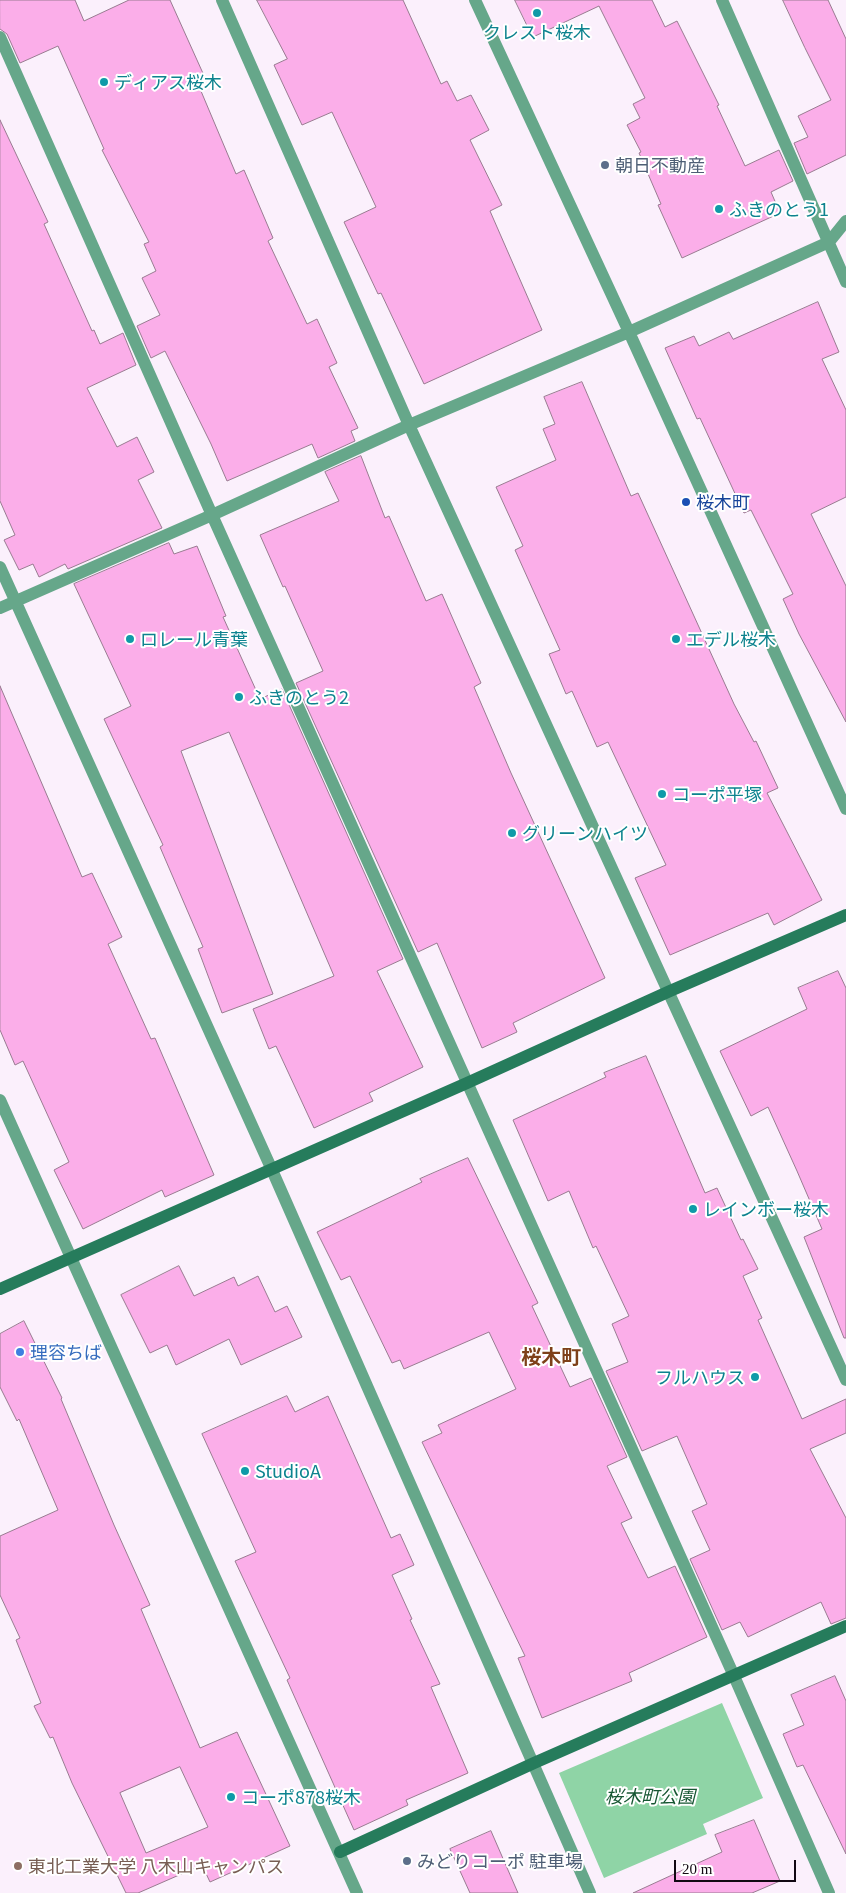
<!DOCTYPE html>
<html>
<head>
<meta charset="utf-8">
<style>
	body { margin:0 }
	#map { position:relative; width:846px; height:1893px; overflow:hidden; background:#fbf0fc; font-family:Georgia,serif }
	canvas { display:block }
	.scale { position:absolute; left:674px; top:1860px; width:122px; height:22px; box-sizing:border-box; border:2px solid #110812; border-top:0; padding-left:6px; font-size:15px; line-height:18px; white-space:nowrap; color:#110812; -webkit-text-stroke:4px #fff; paint-order:stroke }
</style>
</head>
<body>
<div id="map">
<canvas width="846" height="1893"></canvas>
<div class="scale">20 m</div>
</div>
<script>
const c = document.querySelector('canvas').getContext('2d');
c.lineJoin = 'round';
function fill(path, color) { c.fillStyle = color; c.fill(path, 'evenodd'); }
function stroke(path, color, width, dash) { c.strokeStyle = color; c.lineWidth = width; c.lineCap = dash ? 'butt' : 'round'; c.setLineDash(dash || []); c.stroke(path); }
function write(font, color, halo, rows, align = 'center') {
  c.font = font + ' Georgia,"Noto Sans JP",serif'; c.lineWidth = 4; c.setLineDash([]); c.textBaseline = 'middle'; c.strokeStyle = halo; c.fillStyle = color; for (const [text, x, y, turn = 0] of rows) {
    c.save(); c.translate(x, y); c.rotate((+turn || 0) * Math.PI / 180); c.textAlign = isNaN(turn) ? turn : align; if (halo) c.strokeText(text, 0, 0); c.fillText(text, 0, 0); c.restore();
  }
}
fill(new Path2D(`
	M722 1703 763 1798 703 1824 707 1834 604 1878 559 1773Z`), '#8fd4a6');
const building = new Path2D(`
	M0 0H75L84 21 129 0H170L206 80 198 84 236 174 244 170 273 238 268 241 307 324 317 319 337 363 329 367 358 428 351 431 355 441 318 458 312 444 227 481 211 444 165 351 151 358 137 326 160 315 142 278 156 271 144 244 149 242 102 150 104 149 58 46 20 63 7 34 0 29Z
	M257 0H403L441 84 447 81 457 101 471 95 489 130 470 140 502 205 490 211 542 330 424 384 381 293 378 294 344 222 376 207 332 112 302 125 274 65 287 59Z
	M515 0H652L665 27 677 21 719 105 717 106 745 166 779 150 793 181 771 192 780 213 682 258 658 205 661 204 639 153 641 152 627 125 640 118 633 104 645 98 599 6 533 37Z
	M783 0H828L846 39V155L807 174 794 143 808 137 798 116 831 100 805 48Z
	M0 120 48 222 44 224 92 331 94 330 100 344 123 333 136 365 87 388 117 447 137 437 154 472 138 480 162 528 68 569 65 564 39 577 33 564 19 570 4 540 15 535 0 501Z
	M818 302 839 352 822 359 846 410V497L811 514 846 586V722L799 634 783 599 793 594 751 510 744 513 700 418 697 419 665 348 694 336 699 346 729 332 733 339Z
	M582 382 631 496 638 493 734 704 754 742 756 741 778 788 767 793 822 900 774 925 768 913 670 955 635 878 666 865 608 742 597 747 572 691 566 694 549 654 560 650 515 550 523 546 496 487 556 460 543 429 555 424 544 397Z
	M361 456 385 518 389 516 426 601 442 594 481 683 474 687 511 773 605 978 513 1023 517 1032 482 1048 437 943 418 952 296 683 323 671 285 586 283 587 260 535 339 501 325 472Z
	M169 543 174 554 197 546 226 616 223 617 260 699 282 689 403 959 377 971 423 1067 369 1093 373 1101 314 1128 276 1046 269 1049 253 1009 334 976 229 732 181 751 273 994 222 1013 198 949 203 947 160 847 163 845 104 719 131 706 74 584Z
	M0 686 82 877 92 873 122 937 108 944 151 1039 155 1038 214 1175 165 1197 162 1190 83 1229 54 1170 69 1162 23 1061 15 1065 0 1030Z
	M838 971 846 988V1338H844L804 1237 822 1229 797 1171 768 1107 751 1116 720 1051 807 1009 798 988Z
	M646 1056 705 1193 717 1188 741 1240 743 1239 758 1269 743 1276 762 1318 758 1320 802 1419 846 1399V1433L810 1449 846 1518V1618L831 1624 821 1602 748 1637 740 1622 722 1630 690 1559 710 1550 692 1511 707 1504 677 1436 642 1451 606 1371 628 1362 612 1324 629 1316 596 1246 593 1248 569 1191 548 1201 513 1120 606 1077 604 1073Z
	M468 1158 538 1303 532 1306 570 1387 591 1378 627 1457 607 1466 632 1518 621 1523 648 1578 675 1566 707 1637 629 1673 632 1681 542 1718 518 1658 525 1656 422 1442 442 1433 438 1425 516 1389 489 1332 404 1369 400 1360 392 1363 350 1276 341 1280 317 1232 422 1182 420 1179Z
	M179 1266 194 1296 234 1277 238 1286 258 1276 275 1312 287 1306 302 1337 241 1365 229 1339 176 1365 167 1345 150 1353 121 1295Z
	M24 1321 62 1398 61 1399 114 1525 150 1605 141 1609 200 1748 237 1732 290 1846 210 1882 202 1865 138 1893H126L72 1783 53 1737 50 1738 34 1706 41 1703 16 1640 20 1638 0 1595V1536L58 1510 19 1419 17 1421 0 1387V1334ZM180 1767 208 1827 146 1853 120 1793Z
	M287 1396 295 1412 328 1396 391 1538 400 1534 414 1565 392 1575 412 1619 410 1620 440 1684 431 1687 468 1773 406 1800 408 1805 354 1830 287 1680 290 1678 235 1561 256 1552 202 1434Z
	M835 1676 846 1701V1854L803 1765 797 1767 783 1734 804 1725 791 1695Z
	M754 1820 780 1881 752 1893H633L722 1852 715 1835Z
	M491 1831 518 1893H470L450 1849Z`);
fill(building, '#fbaee9');
stroke(building, '#997b91', 1);
stroke(new Path2D(`
	M222 0 409 425 846 1380
	M475 0 629 332 846 809
	M722 0 846 282
	M0 37 212 515 734 1676 829 1893
	M0 567 272 1170 590 1893
	M0 608 212 515 409 425 629 332 829 242 846 221
	M0 1100 357 1893`), '#66a78a', 12);
stroke(new Path2D(`
	M0 1289 467 1083 670 991 846 915
	M340 1852 534 1763 846 1626`), '#267c5c', 12);
for (const [x, y, r, color] of [
	[537,13,5,"#0f9aa8"],
	[104,82,5,"#0f9aa8"],
	[605,165,5,"#5c6f8a"],
	[719,209,5,"#0f9aa8"],
	[686,502,5,"#1a4fb4"],
	[130,639,5,"#0f9aa8"],
	[676,639,5,"#0f9aa8"],
	[239,697,5,"#0f9aa8"],
	[662,794,5,"#0f9aa8"],
	[512,833,5,"#0f9aa8"],
	[693,1209,5,"#0f9aa8"],
	[20,1352,5,"#3f7fe0"],
	[755,1377,5,"#0f9aa8"],
	[245,1471,5,"#0f9aa8"],
	[231,1797,5,"#0f9aa8"],
	[407,1861,5,"#5c6f8a"],
	[18,1866,5,"#8d6e63"]
]) { const dot = new Path2D(); dot.arc(x, y, r, 0, 2 * Math.PI); c.fillStyle = color; c.fill(dot); stroke(dot, '#fff', 2); }
write('18px', '#0d838f', '#fff', [
	["クレスト桜木",537,32,"center"],
	["ディアス桜木",114,82],
	["ふきのとう1",729,209],
	["ロレール青葉",140,639],
	["エデル桜木",686,639],
	["ふきのとう2",249,697],
	["コーポ平塚",672,794],
	["グリーンハイツ",522,833],
	["レインボー桜木",703,1209],
	["フルハウス",745,1377,"right"],
	["StudioA",255,1471],
	["コーポ878桜木",241,1797]
], 'left');
write('18px', '#4e5e75', '#fff', [
	["朝日不動産",615,165],
	["みどりコーポ 駐車場",417,1861]
], 'left');
write('18px', '#164399', '#fff', [
	["桜木町",696,502]
], 'left');
write('18px', '#366cbe', '#fff', [
	["理容ちば",30,1352]
], 'left');
write('italic 18px', '#165632', '#fff', [
	["桜木町公園",650,1796]
]);
write('18px', '#785e54', '#fff', [
	["東北工業大学 八木山キャンパス",28,1866]
], 'left');
write('bold 20px', '#7e4019', '#fff', [
	["桜木町",551,1356]
]);
</script>
</body>
</html>
